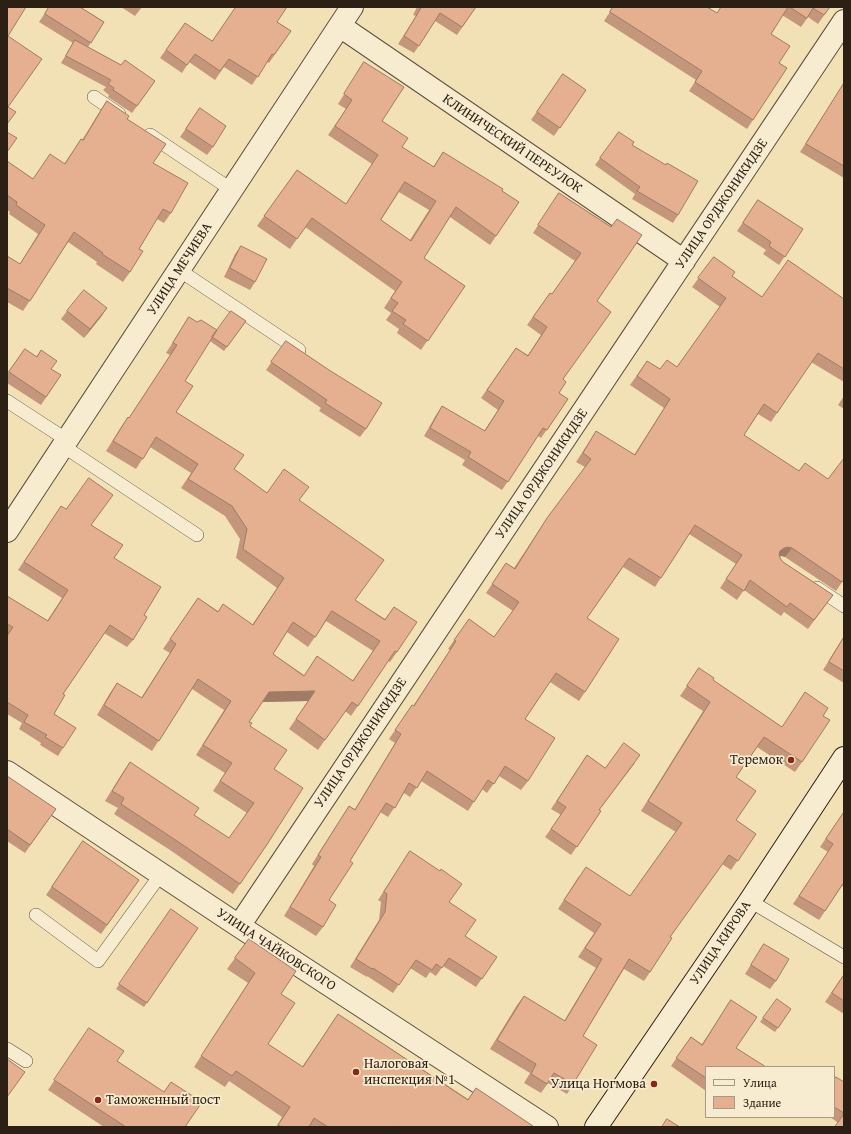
<!DOCTYPE html>
<html>
<head>
<meta charset="utf-8">
<style>
	body { margin:0 }
	#map { position:relative; width:851px; height:1134px; overflow:hidden; background:#f3e1b6; font-family:"Gentium Book Plus",serif }
	canvas { display:block }
	.frame { position:absolute; inset:0; border:8px solid #2c1f13; pointer-events:none }
	.legend { position:absolute; left:705px; top:1066px; width:130px; height:52px; box-sizing:border-box; background:#f7ecd0; border:1px solid #a69a84; margin:0; padding:5px 7px; list-style:none; font-size:12px; color:#2c1f13 }
	.legend li { display:flex; align-items:center; gap:8px; height:20px }
	.legend b { width:20px; border:1px solid #a69a84 }
</style>
</head>
<body>
<div id="map">
<canvas width="851" height="1134"></canvas>
<div class="frame"></div>
<ul class="legend">
<li><b style="height:5px;background:#f7ecd0"></b>Улица</li>
<li><b style="height:11px;background:#e4b090"></b>Здание</li>
</ul>
</div>
<script>
const c = document.querySelector('canvas').getContext('2d');
c.lineJoin = 'round';
function stroke(path, color, width, dash) { c.strokeStyle = color; c.lineWidth = width; c.lineCap = dash ? 'butt' : 'round'; c.setLineDash(dash || []); c.stroke(path); }
function fill(path, color) { c.fillStyle = color; c.fill(path, 'evenodd'); }
function write(font, color, halo, rows, align = 'center') {
  c.font = font + ' "Gentium Book Plus",serif'; c.lineWidth = 3.5; c.setLineDash([]); c.textBaseline = 'middle'; c.strokeStyle = halo; c.fillStyle = color; for (const [text, x, y, turn = 0] of rows) {
    c.save(); c.translate(x, y); c.rotate((+turn || 0) * Math.PI / 180); c.textAlign = isNaN(turn) ? turn : align; if (halo) c.strokeText(text, 0, 0); c.fillText(text, 0, 0); c.restore();
  }
}
const service = new Path2D(`
	M94 97 119 114
	M150 135 232 190
	M179 270 299 350
	M7 401 67 440
	M63 446 197 535
	M817 588 844 606
	M750 901 844 957
	M36 915 98 961 161 874
	M7 1049 26 1061`);
const minor = new Path2D(`
	M340 26 684 261
	M7 531 352 7
	M7 772 239 926 547 1127
	M239 926 844 21`);
const secondary = new Path2D(`
	M596 1127 750 901 844 758`);
stroke(service, '#5e503c', 14);
stroke(minor, '#5e503c', 24);
stroke(secondary, '#2c1f13', 24);
stroke(service, '#f7ecd0', 13);
stroke(minor, '#f7ecd0', 22);
stroke(secondary, '#f7ecd0', 22);
fill(new Path2D(`
	M49 7H80L104 22 88 47 121 65 155 81 132 113 108 97 109 95 103 90 106 87 61 63 73 43 39 22Z
	M121 7H142L135 16Z
	M417 7H476L457 35 435 21 414 53 398 44 416 16 413 15Z
	M613 7H707L717 13 721 7H830L818 24 808 17 801 27 782 15 771 34 779 63 753 120 747 129 689 91 696 80 604 21Z
	M277 22 291 31 269 63 267 62 252 85 224 67 215 80 189 62 182 73 160 58 185 23 212 41Z
	M364 62 382 121 402 147 433 167 443 152 502 191 519 202 490 245 450 217 424 258 465 286 421 350 397 333 399 329 386 320 391 313 384 308 395 291 305 227 290 249 257 226 297 170 346 204 372 164 328 135 346 109 338 104ZM399 192 429 210 410 240 381 220Z
	M563 74 586 90 554 136 531 120Z
	M844 83V178L800 152Z
	M107 101 127 119 153 163 171 213 164 223 157 219 139 249 130 272 123 282 96 264 97 262 68 242 23 311 7 302V256L20 264 38 234 9 214 10 212 7 210V161L33 179 64 164 81 139 82 140 100 111Z
	M200 108 213 147 207 155 180 137Z
	M619 132 632 145 678 215 673 223 632 199 635 194 595 165Z
	M559 193 611 227 597 301 563 379 559 393 568 399 541 438 538 436 502 490 462 465 465 460 424 436 436 415 442 406 484 431 498 410 481 398 516 348 528 355 541 335 527 325 550 293 552 294 575 261 533 233Z
	M758 200 803 229 779 265 763 254 766 250 737 231Z
	M241 246 255 282 250 290 224 277 235 254Z
	M714 257 732 276 762 297 844 299V382L811 362 771 422 758 414 744 435 844 579 836 591 785 557 782 556H780V558L783 562 833 595 808 629 784 612 781 616 744 590 737 600 720 588 736 564 689 534 655 587 623 567 587 618 585 692 579 701 550 682 525 719 528 781 521 790 499 776 487 793 482 789 468 811 421 781 410 797 404 793 388 817 380 812 350 861 329 900 323 927 316 936 284 916 314 866 312 864 343 815 349 806 355 809 395 743 389 739 412 705 413 706 450 650 448 649 469 619 494 637 513 611 486 593 506 563 514 568 541 527 585 467 576 462 596 431 634 455 664 408 630 385 647 361 660 369 677 367 720 307 692 287Z
	M107 308 84 338 61 319 67 311Z
	M189 317 197 322 217 330 246 321 224 351 210 341 185 381 176 412 234 469 267 493 299 501 355 600 385 619 394 607 397 652 390 662 388 661 351 716 345 711 318 750 289 729 308 701 262 702 249 722 250 726 274 769 268 843 233 894 170 850 114 814 118 808 105 801 123 772 130 762 194 815 229 838 247 813 213 791 225 773 196 755 224 710 192 689 152 751 97 715 110 693 117 683 141 698 170 653 163 649 198 598 218 611 252 625 277 588 236 558 240 539 225 516 181 488 191 473 150 447 136 469 106 451 121 427 128 417 129 418 170 355 166 353ZM326 621 373 651 353 680 304 675 273 654 287 632 308 647Z
	M286 341 329 370 366 429 360 437 319 411 321 408 266 370Z
	M25 349 36 357 41 350 51 369 61 375 41 405 7 383V374Z
	M844 396V409L838 405Z
	M61 506 92 525 114 558 144 615 133 640 127 647 104 633 63 694 54 714 63 748 58 756 40 745 41 743 19 729 22 723 7 714V596L47 621 62 598 18 570Z
	M844 636V683L823 670Z
	M699 668 713 680 782 727 823 716 802 762 795 772 757 747 736 777V820L756 834 731 870 722 864 670 937 650 972 644 981 624 969 583 1036 573 1084 567 1094 548 1083 541 1093 524 1083 530 1073 490 1049 517 1005 524 996 564 1021 596 968 578 957 594 933 558 909 579 876 630 896 676 832 641 811 703 711 680 696Z
	M587 755 605 768 635 763 599 810 601 811 571 855 545 837 561 815 551 809Z
	M7 776 56 809 25 853 7 841Z
	M844 812V887L842 886 819 920 793 904 828 852 820 847Z
	M83 841 139 880 101 934 46 895Z
	M410 851 449 902 465 936 497 957 476 987 443 966 436 976 430 972 426 978 410 968 393 993 367 976V977L350 967 379 920 381 902 378 900Z
	M171 909 198 928 144 1007 116 989Z
	M249 939 281 994 268 1044 302 1067 338 1014 468 1099 476 1088 533 1127H276L282 1117 229 1081 225 1087 194 1067 248 983 227 969Z
	M764 944 776 981 770 989 745 974Z
	M844 974V1014L825 1002Z
	M731 1000 736 1048 706 1067V1091L671 1066 691 1037 702 1044Z
	M791 1009 775 1032 760 1022 763 1018Z
	M82 1038 117 1061 185 1127H104L48 1090Z
	M834 1080 844 1082V1127L830 1117H834Z`), '#c4977c');
fill(new Path2D(`
	M107 308 101 317 84 338 90 329Z
	M788 547 792 548 785 557 782 556 778 557 780 551 784 548Z
	M315 691 308 701 262 702 269 692Z`), '#a07b65');
const building = new Path2D(`
	M7 7H26L8 36 42 59 8 107 16 112 7 124Z
	M49 7H80L104 22 91 43 45 14Z
	M236 7H287L277 22 291 31 274 55 272 54 258 77 229 59 220 71 195 54 187 65 166 50 185 23 212 41Z
	M419 7H476L462 27 440 13 419 46 404 36 421 8Z
	M613 7H707L717 13 721 7H788L771 34 790 46 779 63 787 68 753 120 695 82 702 71 610 12Z
	M790 7H830L824 15 813 8 807 18Z
	M75 40 121 65 125 60 155 81 137 106 113 90 114 88 108 84 111 80 66 56Z
	M364 62 404 87 382 121 408 138 402 147 434 167 443 152 503 189 502 191 519 202 496 236 456 207 424 258 465 286 428 341 403 324 406 320 392 311 398 303 391 298 402 282 312 218 297 239 264 216 297 170 346 204 378 155 335 126 352 100 344 94ZM405 182 436 201 411 241 381 220Z
	M563 74 586 90 560 128 537 112Z
	M844 83V166L806 144Z
	M107 101 129 116 127 119 166 144 153 163 188 183 171 213 163 209 139 249 143 251 130 272 102 254 103 253 74 232 30 301 7 288V256L20 264 45 225 16 205 17 202 7 195V161L33 179 50 154 65 164 81 139 83 140Z
	M200 108 226 126 213 147 186 129Z
	M7 132 17 138 7 152Z
	M619 132 634 142 632 145 666 165 667 163 698 181 678 215 637 191 640 187 600 158Z
	M559 193 611 227 617 219 642 235 597 301 611 312 563 379 566 382 559 393 568 399 547 430 543 428 508 482 468 457 471 452 430 428 442 406 485 431 504 401 487 390 516 348 528 356 547 327 533 317 550 293 552 294 581 253 538 225Z
	M758 200 803 229 785 257 769 246 771 242 743 223Z
	M241 246 267 259 255 282 230 268Z
	M714 257 735 272 732 276 762 297 788 260 844 299V369L818 353 777 413 764 404 744 435 799 471 805 463 828 479 844 458V579L842 582 792 548 788 547 784 548 780 551 779 554 780 558 783 562 833 595 814 620 790 603 787 607 750 580 744 591 726 579 742 555 695 525 661 578 629 558 587 618 619 639 585 692 556 673 525 719 555 738 528 781 505 766 494 784 488 780 474 802 427 771 417 788 409 783 395 808 386 803 350 861 353 863 329 900 336 905 323 927 290 907 321 857 318 855 349 806 355 810 401 734 395 730 412 705 414 706 456 641 454 640 469 619 494 637 519 602 492 584 506 563 515 569 547 518 591 459 583 453 596 431 635 455 670 399 637 376 647 361 660 369 667 360 677 367 726 298 698 278Z
	M84 290 107 308 90 329 67 311Z
	M231 311 246 321 227 347 212 337Z
	M189 317 197 322 201 320 217 330 185 381 193 386 176 412 244 455 234 469 267 493 284 469 309 487 299 500 384 560 355 600 385 620 394 607 417 622 397 652 395 651 358 706 352 702 325 740 296 719 315 691 269 692 249 722 252 723 250 726 287 750 274 769 303 788 268 843 240 884 177 841 121 804 124 798 112 791 130 762 199 808 194 815 229 838 254 803 220 781 232 763 203 745 231 701 198 679 159 741 104 705 117 683 142 698 176 644 170 639 198 598 218 612 223 604 253 625 284 578 243 549 247 529 232 506 188 479 198 464 156 437 143 459 113 441 128 417 129 418 177 345 173 343ZM332 611 380 641 353 681 317 656 304 676 273 654 293 622 315 637Z
	M286 341 329 370 382 403 366 429 325 403 327 400 271 362Z
	M25 349 37 357 41 350 57 361 51 369 61 375 46 397 9 372Z
	M89 478 113 495 91 525 123 545 114 558 161 587 144 615 147 617 133 640 110 625 63 694 65 695 54 714 76 728 63 748 45 737 47 735 24 722 28 715 7 702V636L13 627 7 624V596L48 621 68 590 24 562 61 506 66 509Z
	M844 637V671L829 662Z
	M699 668 714 678 713 680 782 727 805 692 828 708 823 716 830 720 802 762 764 737 736 777 756 791 736 820 756 834 738 861 729 855 670 937 672 938 650 972 629 959 583 1036 597 1045 573 1084 554 1073 547 1084 531 1074 536 1064 497 1040 524 996 565 1021 602 959 585 948 601 924 564 900 586 867 630 896 682 823 648 801 710 702 687 686Z
	M624 743 640 755 599 810 601 811 577 847 551 829 566 807 557 801 587 755 605 768Z
	M7 776 56 809 30 845 7 829Z
	M844 812V882L825 911 799 896 833 844 826 839Z
	M83 841 139 880 107 925 52 887Z
	M410 851 440 871 441 869 462 884 449 902 476 920 465 936 497 957 482 979 449 958 442 968 436 964 432 970 416 960 399 985 373 968 372 969 356 959 385 912 387 894 384 892Z
	M171 909 198 928 147 1003 119 984Z
	M249 939 296 971 281 994 295 1003 268 1044 303 1067 338 1014 468 1100 476 1088 533 1126V1127H397L394 1126 393 1127H328L314 1118 309 1127H282L278 1125 290 1107 236 1071 232 1076 201 1056 255 973 235 958Z
	M764 944 789 959 776 981 751 965Z
	M844 975V1001L832 993Z
	M777 999 791 1009 778 1028 763 1018Z
	M731 1000 757 1017 736 1048 766 1067H706V1078L676 1058 691 1037 702 1045Z
	M89 1028 124 1051 117 1061 164 1092 171 1082 202 1102 185 1127H126L54 1080Z
	M7 1059 25 1072 7 1097Z
	M836 1077 844 1082V1113L834 1107V1081Z
	M844 1114V1127H835Z
	M667 1119 680 1127H662Z`);
fill(building, '#e4b090');
stroke(building, '#a07b65', 1);
for (const [x, y, r, color] of [
	[791,760,4,"#8f2418"],
	[356,1072,4,"#8f2418"],
	[654,1084,4,"#8f2418"],
	[98,1100,4,"#8f2418"]
]) { const dot = new Path2D(); dot.arc(x, y, r, 0, 2 * Math.PI); c.fillStyle = color; c.fill(dot); stroke(dot, '#f7ecd0', 1.5); }
write('14px', '#2c1f13', '#f7ecd0', [
	["КЛИНИЧЕСКИЙ ПЕРЕУЛОК",512,144,34],
	["УЛИЦА ОРДЖОНИКИДЗЕ",722,204,-56],
	["УЛИЦА МЕЧИЕВА",180,269,-57],
	["УЛИЦА ОРДЖОНИКИДЗЕ",542,474,-56],
	["УЛИЦА ОРДЖОНИКИДЗЕ",361,743,-56],
	["УЛИЦА КИРОВА",721,943,-56],
	["УЛИЦА ЧАЙКОВСКОГО",276,950,33]
]);
write('14px', '#2c1f13', '#f7ecd0', [
	["Теремок",783,760],
	["Налоговая",364,1064,"left"],
	["инспекция №1",364,1080,"left"],
	["Улица Ногмова",646,1084],
	["Таможенный пост",106,1100,"left"]
], 'right');
</script>
</body>
</html>
